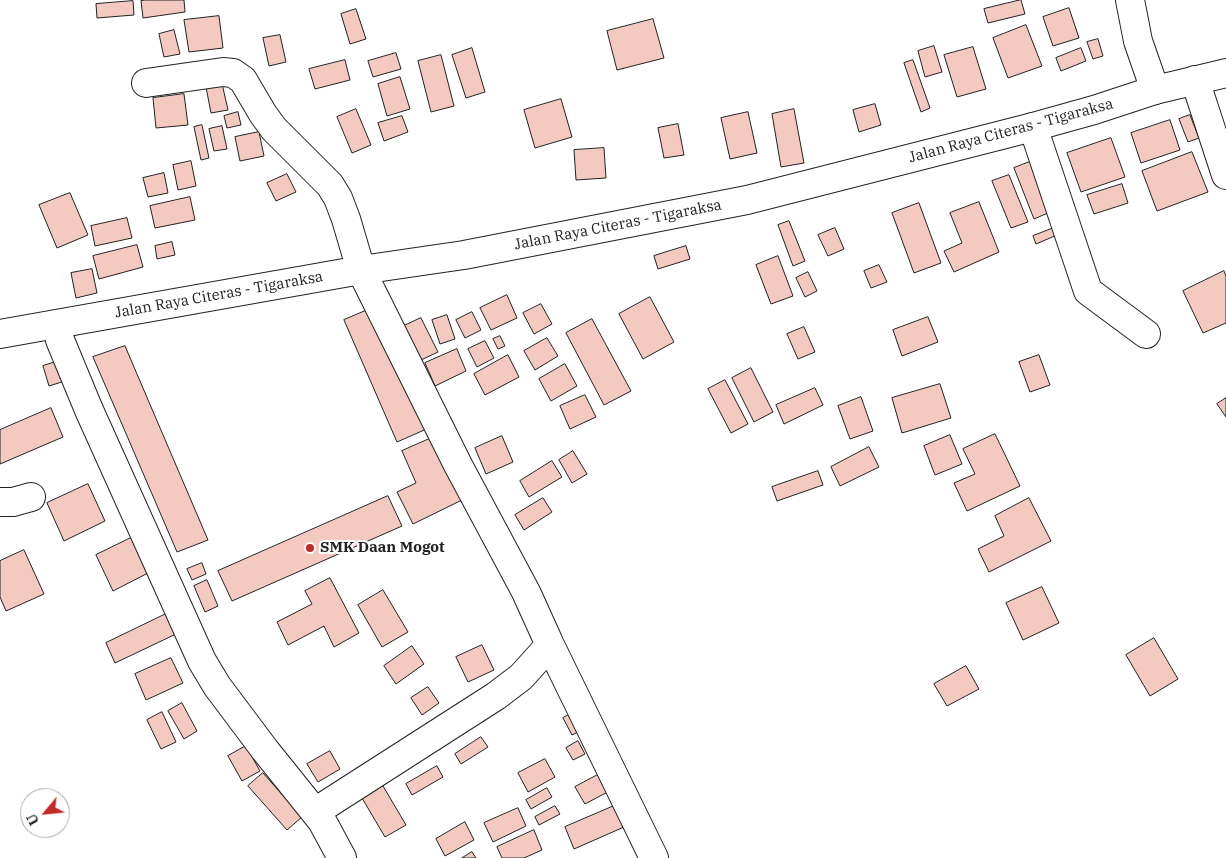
<!DOCTYPE html>
<html>
<head>
<meta charset="utf-8">
<style>
	body { margin:0 }
	#map { position:relative; width:1226px; height:858px; overflow:hidden; background:#fff; font-family:"IBM Plex Serif",serif }
	canvas { display:block }
	.north { position:absolute; left:20px; top:788px; width:50px; height:50px; box-sizing:border-box; background:#fff; border:1px solid #a7a7a7; border-radius:50%; rotate:242deg; font-size:14px; font-weight:700; line-height:20px; text-align:center; color:#222 }
	.north::after { content:''; display:block; margin:auto; width:18px; height:22px; background:#c62828; clip-path:polygon(50% 0,100% 100%,50% 72%,0 100%) }
</style>
</head>
<body>
<div id="map">
<canvas width="1226" height="858"></canvas>
<div class="north">U</div>
</div>
<script>
const c = document.querySelector('canvas').getContext('2d');
c.lineJoin = 'round';
function fill(path, color) { c.fillStyle = color; c.fill(path, 'evenodd'); }
function stroke(path, color, width, dash) { c.strokeStyle = color; c.lineWidth = width; c.lineCap = dash ? 'butt' : 'round'; c.setLineDash(dash || []); c.stroke(path); }
function write(font, color, halo, rows, align = 'center') {
  c.font = font + ' "IBM Plex Serif",serif'; c.lineWidth = 4; c.setLineDash([]); c.textBaseline = 'middle'; c.strokeStyle = halo; c.fillStyle = color; for (const [text, x, y, turn = 0] of rows) {
    c.save(); c.translate(x, y); c.rotate((+turn || 0) * Math.PI / 180); c.textAlign = isNaN(turn) ? turn : align; if (halo) c.strokeText(text, 0, 0); c.fillText(text, 0, 0); c.restore();
  }
}
const building = new Path2D(`
	M146 0H184L185 12 143 18 141 1Z
	M1021 0 1025 14 988 23 984 9Z
	M133 1 134 15 97 18 96 4Z
	M1069 8 1079 38 1053 46 1043 17Z
	M356 9 366 39 350 44 341 14Z
	M219 16 223 48 189 52 184 20Z
	M653 19 664 58 617 70 607 31Z
	M1026 25 1042 66 1008 78 993 38Z
	M174 30 180 54 164 57 159 34Z
	M280 35 286 62 269 66 263 38Z
	M1098 39 1103 56 1093 59 1087 42Z
	M934 46 942 72 925 77 918 51Z
	M973 47 986 89 957 97 944 55Z
	M472 48 485 92 466 98 452 55Z
	M1081 48 1086 61 1061 71 1056 58Z
	M396 53 401 69 373 77 368 61Z
	M441 55 454 106 431 112 418 61Z
	M345 60 350 80 315 89 309 69Z
	M913 60 930 108 921 112 904 63Z
	M400 77 410 109 387 116 378 84Z
	M221 79 228 110 211 113 205 82Z
	M184 94 188 125 156 128 153 98Z
	M561 99 572 137 535 148 524 110Z
	M875 104 881 125 859 132 853 110Z
	M356 109 371 145 352 153 337 117Z
	M794 109 804 163 781 167 772 114Z
	M238 112 241 125 227 128 224 116Z
	M748 112 757 153 730 159 721 118Z
	M1190 115 1199 138 1188 142 1179 119Z
	M402 116 408 132 384 141 378 123Z
	M1170 120 1180 150 1141 163 1131 133Z
	M678 124 684 155 664 158 658 128Z
	M202 125 209 158 201 160 194 127Z
	M222 126 227 149 214 151 209 129Z
	M259 132 264 156 240 161 235 137Z
	M1111 138 1125 177 1081 192 1067 153Z
	M604 148 606 178 576 180 574 150Z
	M1192 152 1208 192 1157 211 1142 171Z
	M191 161 196 186 178 190 173 165Z
	M1032 161 1048 213 1034 219 1014 168Z
	M164 173 168 193 148 197 143 178Z
	M287 174 296 192 276 201 267 183Z
	M1009 175 1028 222 1011 228 992 181Z
	M1122 184 1128 203 1094 214 1087 195Z
	M70 193 88 235 57 248 39 205Z
	M190 197 195 220 155 228 150 206Z
	M979 202 999 252 954 272 944 251 962 243 950 213Z
	M919 203 941 263 914 273 892 213Z
	M127 218 132 238 95 246 91 226Z
	M789 221 805 261 793 266 778 225Z
	M835 228 844 249 828 256 818 235Z
	M1054 228 1057 235 1036 244 1033 236Z
	M172 242 175 255 157 259 155 246Z
	M137 245 143 267 99 279 93 256Z
	M686 246 690 259 658 269 654 256Z
	M778 256 793 296 771 304 756 265Z
	M879 265 887 282 871 288 864 271Z
	M92 269 97 293 76 298 71 273Z
	M1224 271 1226 276V323L1203 333 1183 291Z
	M808 272 817 291 805 297 796 278Z
	M507 295 517 318 491 330 480 308Z
	M650 297 674 342 643 359 619 314Z
	M541 304 552 324 534 334 523 313Z
	M377 306 431 427 397 442 344 320Z
	M472 312 481 330 465 338 456 320Z
	M447 315 455 339 440 344 432 320Z
	M928 317 938 342 902 356 893 330Z
	M421 318 438 352 421 360 404 326Z
	M592 319 631 391 604 405 566 333Z
	M804 327 815 352 798 359 787 334Z
	M500 336 505 346 498 349 493 339Z
	M547 338 558 356 535 370 524 351Z
	M485 341 494 358 477 367 468 349Z
	M125 346 208 540 177 552 93 357Z
	M457 349 466 371 435 386 425 363Z
	M508 355 519 377 485 395 474 374Z
	M1039 355 1050 385 1030 392 1019 362Z
	M62 360 68 380 49 386 43 366Z
	M565 364 577 386 551 401 539 379Z
	M751 368 773 412 754 422 732 378Z
	M725 380 748 424 731 433 708 389Z
	M940 384 951 418 902 433 892 398Z
	M815 388 823 405 784 424 776 405Z
	M585 395 596 417 570 429 560 406Z
	M861 397 873 431 850 439 838 406Z
	M1226 398V417L1217 404Z
	M51 408 63 437 0 464V430Z
	M995 434 1020 486 967 511 954 483 975 474 963 449Z
	M950 435 962 464 935 475 924 446Z
	M436 436 464 499 413 524 397 492 416 483 402 451Z
	M502 436 513 462 486 474 475 448Z
	M869 447 879 467 840 486 831 467Z
	M573 451 587 474 572 483 559 460Z
	M552 461 562 477 529 497 520 481Z
	M818 471 823 485 777 501 772 487Z
	M88 484 105 521 64 541 47 503Z
	M388 496 402 526 232 601 218 571Z
	M543 498 552 512 524 530 515 515Z
	M1029 498 1051 541 989 572 978 549 1004 536 995 516Z
	M137 535 154 570 113 591 96 555Z
	M24 550 44 594 6 611 0 597V561Z
	M202 563 206 574 192 580 187 569Z
	M330 578 359 633 334 647 324 626 288 645 277 622 312 604 305 591Z
	M207 580 218 606 205 612 194 586Z
	M1042 587 1059 623 1023 640 1006 603Z
	M383 590 408 632 382 647 358 605Z
	M166 614 176 634 115 663 106 643Z
	M1154 638 1178 679 1150 696 1126 655Z
	M482 645 494 670 468 682 456 657Z
	M412 646 424 664 396 684 384 666Z
	M171 658 183 683 146 700 135 674Z
	M966 666 979 689 947 706 934 684Z
	M428 687 439 703 422 715 411 698Z
	M182 703 197 731 184 739 168 711Z
	M579 709 588 727 572 735 563 718Z
	M162 712 176 742 161 749 147 720Z
	M481 737 488 747 461 764 455 754Z
	M578 741 585 754 573 760 566 748Z
	M246 746 260 771 242 781 228 756Z
	M330 751 340 769 318 782 307 764Z
	M545 759 555 777 528 792 518 773Z
	M437 766 443 777 412 795 406 784Z
	M607 770 617 787 585 804 575 787Z
	M263 773 302 817 287 830 248 786Z
	M383 786 406 825 385 837 362 798Z
	M547 788 552 797 531 809 526 800Z
	M555 806 560 814 539 825 535 817Z
	M614 806 624 827 574 849 565 827Z
	M518 808 526 826 493 842 484 823Z
	M465 822 474 840 445 856 436 839Z
	M534 830 542 850 524 858H502L497 847Z
	M472 852 476 858H462Z`);
fill(building, '#f3c9c0');
stroke(building, '#222', 1);
const minor = new Path2D(`
	M1130 0 1138 41 1155 90
	M1195 80 1226 175
	M146 83 223 72 233 73 243 80 263 114 274 129 330 185 338 198 346 219 361 270 458 465 526 592 550 645 654 858
	M1033 127 1088 291 1146 334
	M57 324 60 340 89 410 202 661 217 686 265 750 322 821 342 858
	M0 502H13L31 497
	M315 812 496 696 521 677 550 645`);
const major = new Path2D(`
	M0 334 361 270 464 255 747 200 1033 127 1094 110 1155 90 1226 73`);
stroke(minor, '#222', 30);
stroke(major, '#222', 30);
stroke(minor, '#fff', 28);
stroke(major, '#fff', 28);
for (const [x, y, r, color] of [
	[310,548,5,"#c62828"]
]) { const dot = new Path2D(); dot.arc(x, y, r, 0, 2 * Math.PI); c.fillStyle = color; c.fill(dot); stroke(dot, '#fff', 2); }
write('15px', '#222', '#fff', [
	["Jalan Raya Citeras - Tigaraksa",1011,131,-15],
	["Jalan Raya Citeras - Tigaraksa",618,225,-11],
	["Jalan Raya Citeras - Tigaraksa",219,295,-10]
]);
write('bold 15px', '#222', '#fff', [
	["SMK Daan Mogot",320,548]
], 'left');
</script>
</body>
</html>
